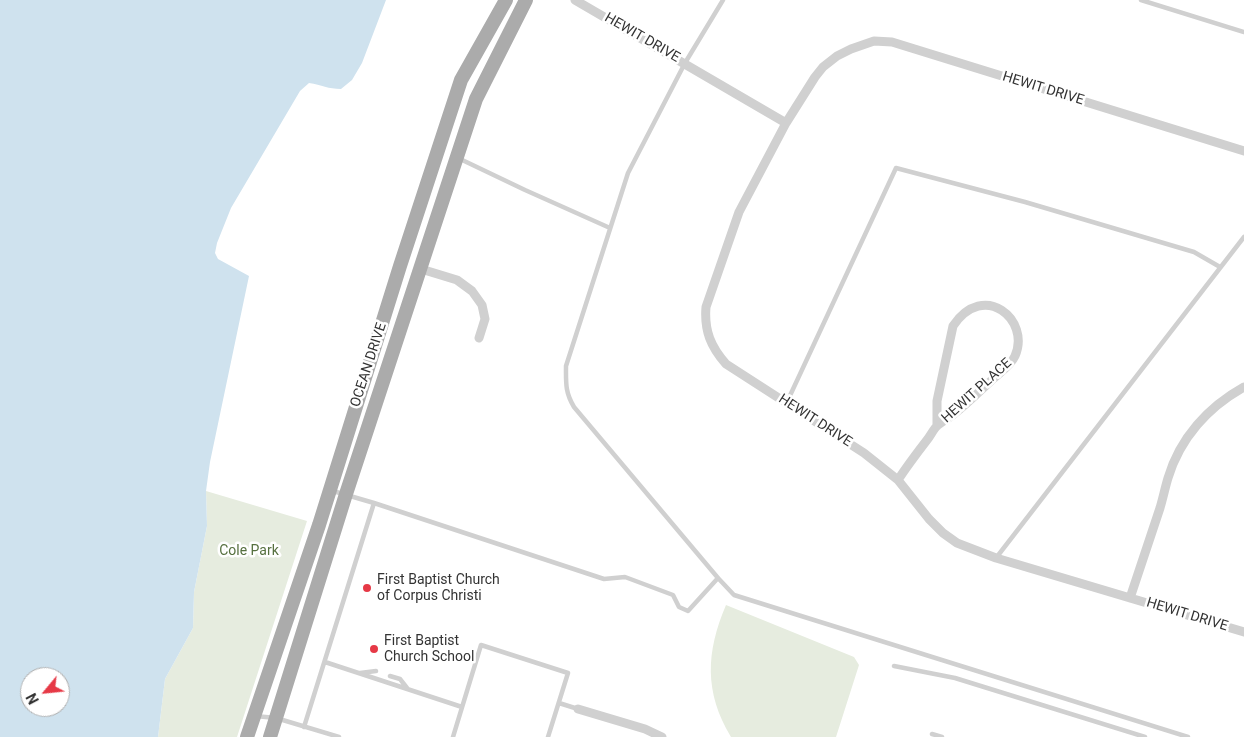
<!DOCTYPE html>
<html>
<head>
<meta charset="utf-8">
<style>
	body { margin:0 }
	#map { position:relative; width:1244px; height:737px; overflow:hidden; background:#fff; font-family:Roboto,sans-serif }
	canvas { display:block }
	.north { position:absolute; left:20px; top:667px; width:50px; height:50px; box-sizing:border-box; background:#fff; border:1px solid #adadad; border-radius:50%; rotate:242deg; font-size:14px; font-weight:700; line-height:20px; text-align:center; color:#333 }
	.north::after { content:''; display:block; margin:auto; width:18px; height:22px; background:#e63946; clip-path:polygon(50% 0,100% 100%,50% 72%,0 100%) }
</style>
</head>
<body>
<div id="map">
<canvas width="1244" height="737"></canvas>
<div class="north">N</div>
</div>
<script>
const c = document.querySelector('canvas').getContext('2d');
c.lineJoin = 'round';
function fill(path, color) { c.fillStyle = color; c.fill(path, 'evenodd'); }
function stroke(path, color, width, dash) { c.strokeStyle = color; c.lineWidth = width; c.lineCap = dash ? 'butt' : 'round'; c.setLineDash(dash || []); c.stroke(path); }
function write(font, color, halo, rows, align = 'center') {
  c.font = font + ' Roboto,sans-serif'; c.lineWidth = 5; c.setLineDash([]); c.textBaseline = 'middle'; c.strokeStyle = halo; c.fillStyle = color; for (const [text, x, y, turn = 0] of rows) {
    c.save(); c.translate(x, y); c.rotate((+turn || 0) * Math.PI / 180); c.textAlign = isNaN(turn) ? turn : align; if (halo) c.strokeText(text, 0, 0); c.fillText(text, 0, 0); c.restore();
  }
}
fill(new Path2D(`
	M206 491 307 521 237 737H158L165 679 193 628 194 592 207 526Z
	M726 605 854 657 859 665 836 737H731C704 692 706 652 726 605Z`), '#e6ecdf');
fill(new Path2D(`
	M0 0H386L362 63 352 80 341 89C328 89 322 85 309 83L300 91 231 208 217 243 215 253 218 259 249 276 210 462 206 491 207 526 194 592 193 628 165 679 158 737H0ZM30 677H60V707H30Z`), '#cfe2ee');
stroke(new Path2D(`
	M723 0 685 63 628 173 566 366C566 383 565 392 574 407L718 578 734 595 1188 737
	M1141 0 1244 32
	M458 158 525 190 610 228
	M787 402 896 168 1025 202 1194 252 1220 267
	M333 491 374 503 604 579 625 577 673 595 679 607 688 611 718 578
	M996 558 1244 237
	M325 662 462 707
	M894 666 955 678 1145 737
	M360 673 376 671
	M390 676 400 679 407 688
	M559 703 578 709
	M255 716 276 718 339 737
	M304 727 374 503
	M932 734 942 737
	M453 737 481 645 568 673 548 737`), '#d0d0d0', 4.5);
stroke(new Path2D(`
	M575 0 786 123
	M1244 151 892 42 874 41 851 49 837 56 823 67 815 77 786 123 739 212 706 307C704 331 711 347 726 364L864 453 898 480 929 519 943 533 957 543 996 558 1244 632
	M421 269 457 280 472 291 482 305 485 319 479 338
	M898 480C907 466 917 453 927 440 931 435 934 428 938 425 943 421 949 418 954 414 968 403 981 390 994 378 1001 372 1011 365 1015 356 1031 320 984 280 953 326L937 401V426
	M1130 598C1140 568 1150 538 1160 508 1163 498 1165 488 1168 478 1180 438 1208 407 1244 387
	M578 709 645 729 662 737`), '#d0d0d0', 9);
stroke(new Path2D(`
	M247 737 319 525 400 266 461 80 506 0
	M270 737 346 494 476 99 526 0`), '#ababab', 14);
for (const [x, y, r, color] of [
	[367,588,5,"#e63946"],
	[374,649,5,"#e63946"]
]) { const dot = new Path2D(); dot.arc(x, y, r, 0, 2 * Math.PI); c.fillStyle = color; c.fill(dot); stroke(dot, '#fff', 2); }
write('14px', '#333', '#fff', [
	["HEWIT DRIVE",642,38,30],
	["HEWIT DRIVE",1043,89,17],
	["OCEAN DRIVE",369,365,-72],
	["HEWIT PLACE",977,391,-42],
	["HEWIT DRIVE",815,421,33],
	["HEWIT DRIVE",1187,615,17]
]);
write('14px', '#56703f', '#fff', [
	["Cole Park",249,551]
]);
write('14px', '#333', '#fff', [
	["First Baptist Church",377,580],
	["of Corpus Christi",377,596],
	["First Baptist",384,641],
	["Church School",384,657]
], 'left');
</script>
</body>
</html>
